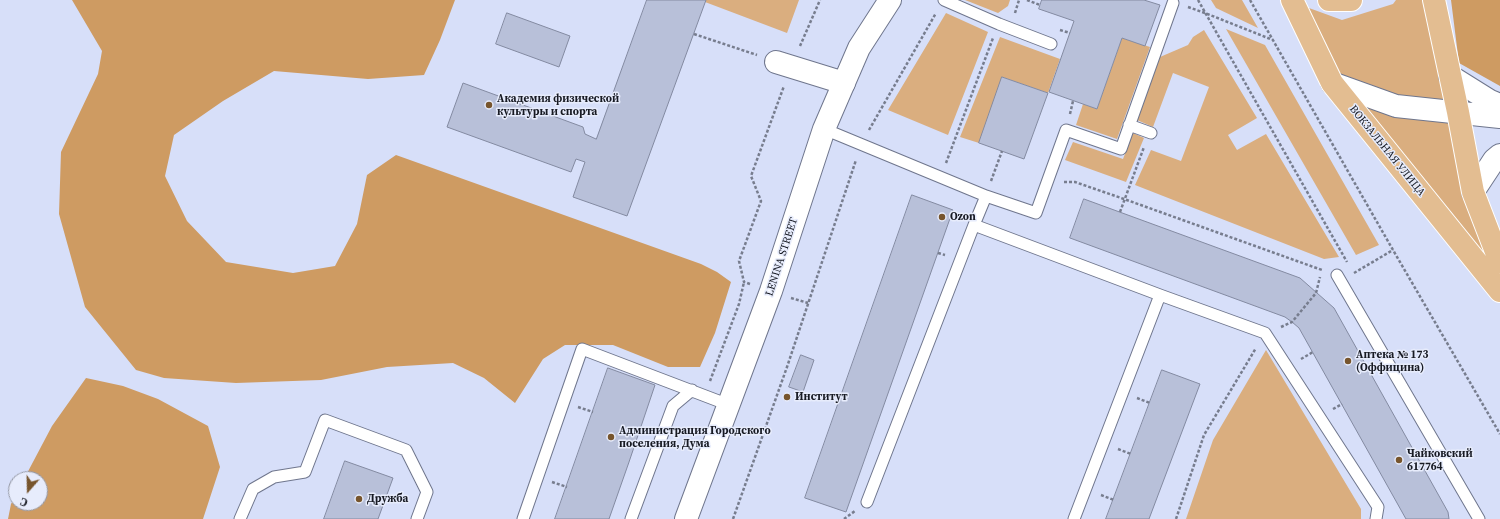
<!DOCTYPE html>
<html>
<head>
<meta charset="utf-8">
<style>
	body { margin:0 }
	#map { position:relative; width:1500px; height:519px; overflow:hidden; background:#d7dff9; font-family:"Source Serif 4",serif }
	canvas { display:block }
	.north { position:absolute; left:8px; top:471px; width:40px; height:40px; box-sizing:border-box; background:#e7ecfc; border:1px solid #9498a5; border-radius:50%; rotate:200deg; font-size:11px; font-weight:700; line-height:16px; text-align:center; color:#171a23 }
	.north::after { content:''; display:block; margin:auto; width:14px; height:18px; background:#77552d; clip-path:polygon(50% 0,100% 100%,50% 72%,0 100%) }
</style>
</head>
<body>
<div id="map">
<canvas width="1500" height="519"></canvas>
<div class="north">С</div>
</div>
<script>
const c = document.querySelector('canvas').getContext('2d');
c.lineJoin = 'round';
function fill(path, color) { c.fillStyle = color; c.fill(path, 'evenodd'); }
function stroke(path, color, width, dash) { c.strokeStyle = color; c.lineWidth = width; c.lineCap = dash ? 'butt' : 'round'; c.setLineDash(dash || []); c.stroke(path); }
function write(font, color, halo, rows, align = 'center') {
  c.font = font + ' "Source Serif 4",serif'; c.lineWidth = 3; c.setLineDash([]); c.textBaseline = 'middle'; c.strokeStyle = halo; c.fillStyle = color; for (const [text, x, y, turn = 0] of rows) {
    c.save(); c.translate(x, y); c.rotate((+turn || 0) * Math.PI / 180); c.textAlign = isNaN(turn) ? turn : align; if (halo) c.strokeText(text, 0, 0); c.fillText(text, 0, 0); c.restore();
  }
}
fill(new Path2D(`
	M706 0H799L787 33 705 2Z
	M965 0H1010L1008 6 998 13Z
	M1211 0H1242L1258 28 1216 8Z
	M1396 0H1428L1449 102 1399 98 1335 75 1309 8 1342 20 1393 4Z
	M946 13 988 32 948 135 888 110Z
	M1226 29 1265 45 1379 245 1356 255Z
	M1204 30 1257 118 1228 135 1237 150 1266 134 1339 257 1324 259 1135 185 1151 150 1181 161 1209 87 1173 73 1153 127 1137 120 1160 57 1188 45 1193 37Z
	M1000 37 1060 59 1048 93 1002 77 979 143 960 137Z
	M1122 38 1150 47 1117 139 1076 125 1083 104 1097 109Z
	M1351 97 1456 119 1495 272Z
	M1133 133 1144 138 1126 182 1065 160 1073 142 1123 159Z
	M1266 350 1361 509V519H1186L1213 440Z`), '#daae7f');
fill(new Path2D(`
	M72 0H455L440 40 424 75 368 79 274 71 223 101 174 135 165 176 187 221 226 262 293 273 335 266 357 224 367 175 396 155 701 264 717 272 731 282 715 333 700 367H668L613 345H565L543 359 515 403 484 378 453 363 387 367 321 380 236 383 164 378 136 370 85 307 59 214 61 152 98 74 102 51Z
	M1451 0H1500V86L1459 63Z
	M86 378 123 386 158 399 208 426 220 467 203 519H8L11 504 16 495V503H40V479H24L52 426Z`), '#ce9b62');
const building = new Path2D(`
	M647 0H706L627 216 573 197 585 162 576 159 571 172 447 127 463 83 583 127 585 134 596 139Z
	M1042 0H1144L1160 5 1145 46 1122 38 1097 109 1049 92 1074 21 1039 9Z
	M507 13 570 36 559 67 496 44Z
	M1002 77 1048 93 1024 159 979 143Z
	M912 195 953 210 846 512 805 498Z
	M1084 199 1300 278 1334 308 1448 512 1449 519H1406L1299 328 1292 322 1285 317 1070 238Z
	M801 355 814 360 803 392 789 387Z
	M608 368 655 385 629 462 609 519H555Z
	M1162 370 1200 384 1149 519H1106Z
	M345 461 393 478 378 519H324Z`);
fill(building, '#b8c0d9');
stroke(building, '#838aa1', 1);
const service = new Path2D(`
	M944 0 999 24 1051 44
	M1129 125 1151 133
	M824 129 986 196 974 225
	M986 196 1036 213 1066 130 1121 149 1173 3
	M1337 275 1479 519
	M1160 295 1265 333 1378 507 1376 519
	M867 502 974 225 1160 295 1074 519
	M240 519 253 489 274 477 305 472 325 420 406 450 427 492 417 519
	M523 519 582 349 729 405
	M631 519 673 406 692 390`);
const minor = new Path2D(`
	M776 62 844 83`);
const tertiary = new Path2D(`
	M1450 76 1490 101 1500 105
	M1332 83 1396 106 1500 117
	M1473 192 1494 160 1500 155
	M686 519 771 291 824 129 859 48 890 0`);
const primary = new Path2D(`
	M1292 0 1332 83 1500 291
	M1329 0H1351
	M1434 0 1458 112 1473 192 1500 262`);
stroke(service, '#6f768d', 13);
stroke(minor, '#6f768d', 24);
stroke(tertiary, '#6f768d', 24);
stroke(primary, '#fff', 24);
stroke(new Path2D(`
	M1027 0 1040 5
	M1198 0 1347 262
	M1250 0 1393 250 1500 434
	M1188 7 1205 13 1273 40
	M1015 13 1019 0
	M1060 30 1070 33
	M694 34 757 55
	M800 46 820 0
	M1070 114 1073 101
	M869 130 936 13
	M946 163 993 38
	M991 181 1002 151
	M1064 182H1075L1124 199 1322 270
	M1120 212 1144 147
	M938 253 945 255
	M1354 273 1393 250
	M750 284 744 282 739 261 761 201 751 176 784 86
	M791 298 808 303
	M1281 327 1292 322 1316 293 1320 277
	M1301 359 1313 352
	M710 381 739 304 744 282
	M1137 398 1150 403
	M578 407 593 412
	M1333 409 1342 404
	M1118 449 1131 454
	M552 482 567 487
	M1101 495 1114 500
	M733 519 787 367 856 160
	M844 519 855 511
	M1176 519 1204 435 1256 348`), '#777d8e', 2.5, [3, 2]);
stroke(service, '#fff', 11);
stroke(minor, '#fff', 22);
stroke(tertiary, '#fff', 22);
stroke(primary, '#e3bd91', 22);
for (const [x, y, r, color] of [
	[489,105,4,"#77552d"],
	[942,217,4,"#77552d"],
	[1348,361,4,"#77552d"],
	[787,397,4,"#77552d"],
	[611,437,4,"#77552d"],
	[1399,460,4,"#77552d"],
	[359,499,4,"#77552d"]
]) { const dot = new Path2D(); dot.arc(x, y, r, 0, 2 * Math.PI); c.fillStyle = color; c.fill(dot); stroke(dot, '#e7ecfc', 1.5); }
write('bold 11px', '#171a23', '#e7ecfc', [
	["Академия физической",497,99],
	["культуры и спорта",497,112],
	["Ozon",950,217],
	["Аптека № 173",1356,355],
	["(Оффицина)",1356,368],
	["Институт",795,397],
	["Администрация Городского",619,431],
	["поселения, Дума",619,444],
	["Чайковский",1407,454],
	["617764",1407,467],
	["Дружба",367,499]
], 'left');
write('11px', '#171a23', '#e7ecfc', [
	["ВОКЗАЛЬНАЯ УЛИЦА",1387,151,51],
	["LENINA STREET",782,257,-72]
]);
</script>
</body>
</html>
